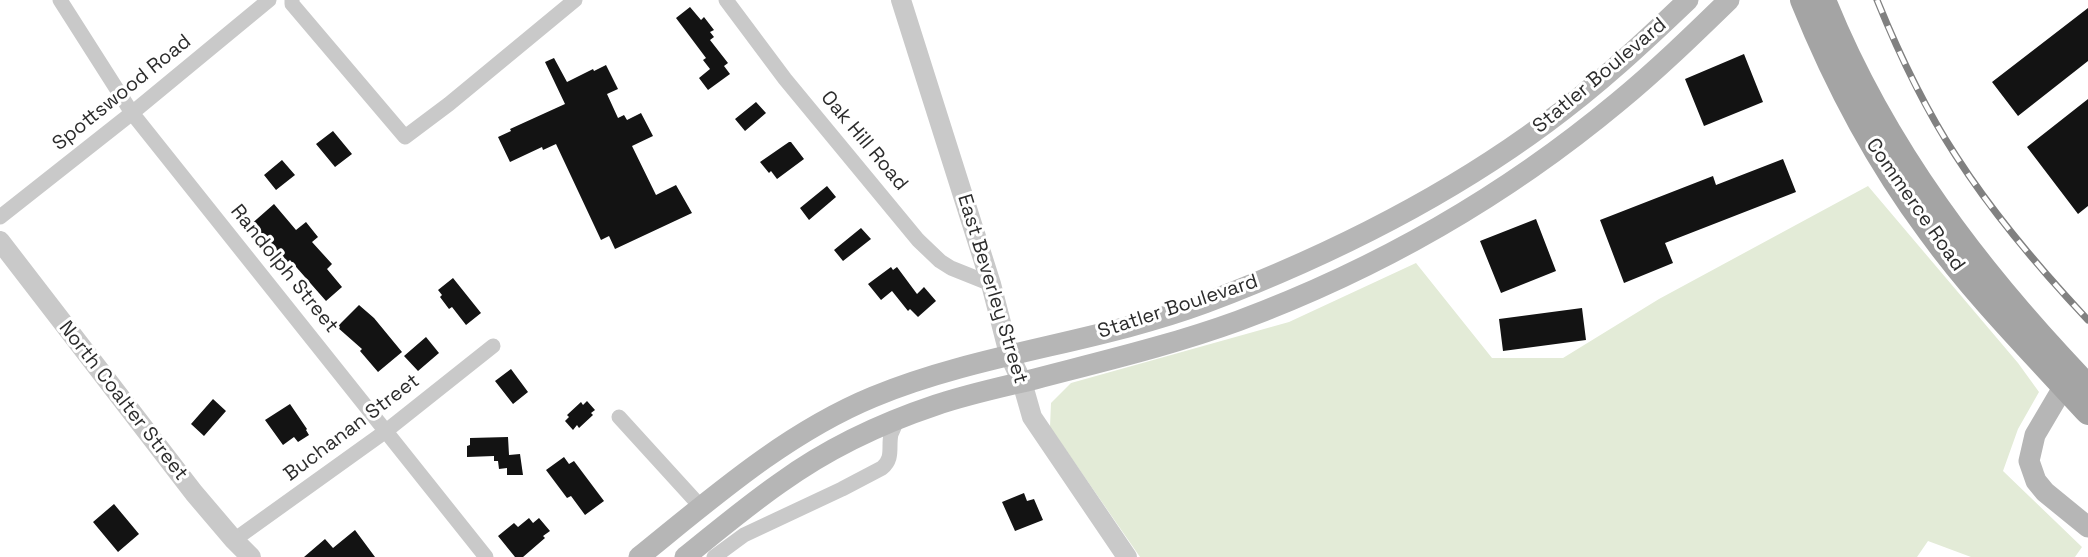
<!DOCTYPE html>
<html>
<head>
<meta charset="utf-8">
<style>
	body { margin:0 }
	canvas { display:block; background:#fff }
</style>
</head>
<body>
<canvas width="2088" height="557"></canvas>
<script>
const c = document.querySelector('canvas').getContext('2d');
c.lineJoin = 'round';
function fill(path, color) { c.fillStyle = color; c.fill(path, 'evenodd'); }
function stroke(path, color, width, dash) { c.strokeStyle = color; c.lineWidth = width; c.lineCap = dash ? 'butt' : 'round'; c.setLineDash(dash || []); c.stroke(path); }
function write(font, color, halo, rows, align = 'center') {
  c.font = font + ' "Space Grotesk",sans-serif'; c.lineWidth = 6; c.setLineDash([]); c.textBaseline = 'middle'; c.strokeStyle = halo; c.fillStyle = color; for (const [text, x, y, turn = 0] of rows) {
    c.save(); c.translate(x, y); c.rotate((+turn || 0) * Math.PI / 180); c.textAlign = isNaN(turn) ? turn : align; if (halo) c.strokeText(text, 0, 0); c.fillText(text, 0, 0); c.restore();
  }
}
fill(new Path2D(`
	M1868 186 2018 363 2039 392 2018 429 2003 471 2082 547 2075 557H1971L1928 541 1917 557H1140L1050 427 1051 403 1071 383 1289 322 1416 263 1492 358H1563L1659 299Z`), '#e3ebd7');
fill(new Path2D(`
	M690 7 701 20 704 17 714 30 710 32 714 37 710 40 728 63 724 66 730 74 708 90 699 78 710 69 703 60 706 58 676 18Z
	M2088 8V61L2018 116 1992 82Z
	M1744 54 1763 102 1704 126 1685 79Z
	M554 58 567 82 593 69 594 71 606 65 618 89 607 94 618 118 624 115 627 120 641 113 653 136 632 146 656 195 676 185 692 213 615 249 609 236 601 240 556 144 543 150 542 147 510 162 498 137 511 131 510 129 565 104 545 62Z
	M2088 99V206L2078 214 2027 147Z
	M756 102 766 113 745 131 735 119Z
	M333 131 352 154 335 167 316 144Z
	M789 142H791L804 159 777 179 771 171 769 173 760 162Z
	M1783 159 1796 192 1665 243 1673 263 1624 283 1600 220 1713 176 1716 185Z
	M282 160 295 175 276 190 264 175Z
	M827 186 836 197 809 220 800 208Z
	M274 204 296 230 306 222 318 237 312 242 332 264 327 269 342 287 326 301 290 260 284 265 263 238 261 240 249 226Z
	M1536 219 1556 271 1501 293 1480 241Z
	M861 228 871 239 843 261 834 250Z
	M891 267 893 270 897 267 917 294 924 287 936 301 918 317 910 309 908 311 892 291 881 300 868 284Z
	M453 278 481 313 466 325 452 307 449 309 440 297 442 295 438 290Z
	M359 305 374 318 402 352 378 372 360 351 362 349 337 327Z
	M1582 308 1586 340 1503 351 1499 319Z
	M426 337 439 353 418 371 404 356Z
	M511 369 528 392 513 404 495 381Z
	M213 399 226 411 204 436 191 424Z
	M587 401 595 410 591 413 593 415 579 428 577 425 573 430 565 421 569 417 567 415 581 402 583 405Z
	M290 404 307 429 306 430 309 435 298 442 294 437 283 445 265 420Z
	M508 437 509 455 520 454 523 475H507V468L499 469 498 461H494V456L467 457V446L470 445V438Z
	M564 457 569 464 574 461 604 501 585 515 571 496 567 498 546 470Z
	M1024 493 1027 501 1034 499 1043 520 1015 531 1002 502Z
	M114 504 139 534 118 552 93 522Z
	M529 518 533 523 539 518 550 531 543 536 545 538 523 557H515L498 536 514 523 518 527Z
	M355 530 375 557H304L325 539 333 548Z`), '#131313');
stroke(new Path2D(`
	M60 0 132 113 486 557
	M292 0V4L405 137 449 104 575 0
	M726 0 785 79 918 240 940 261 951 268 991 284
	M0 217 132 113 269 0
	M619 417 701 507
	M234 540 386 431 493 346
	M714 557 744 535 842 489 882 468C894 458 888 447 891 434 893 430 895 425 897 420`), '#c9c9c9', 15);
stroke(new Path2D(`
	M901 0 991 284 1009 354 1022 382 1032 417 1127 557
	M0 241 194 493 234 540 251 557`), '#c9c9c9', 20);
stroke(new Path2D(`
	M2071 374 2035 435 2029 461 2036 481 2045 492 2088 527
	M639 557C712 498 786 433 873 397 980 353 1097 343 1205 303 1326 257 1442 200 1546 123 1597 86 1643 43 1688 0
	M685 557C716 532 747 506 780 483 827 449 882 423 936 405 968 394 1002 387 1035 379 1104 361 1172 345 1238 321 1375 270 1505 196 1618 102 1657 70 1693 35 1729 0`), '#b6b6b6', 21);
stroke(new Path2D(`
	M1802 0C1835 82 1876 160 1929 231 1976 296 2034 354 2088 413
	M1824 0C1883 147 1979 273 2088 386`), '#a4a4a4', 24);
const rail = new Path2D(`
	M1877 0C1899 54 1924 107 1956 156 1994 215 2040 269 2088 320`);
stroke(rail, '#818181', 7);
stroke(rail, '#fff', 4.5, [14]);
write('20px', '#2c2c2c', '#fff', [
	["Statler Boulevard",1600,76,-40],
	["Spottswood Road",122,93,-39],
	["Oak Hill Road",864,141,50],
	["Commerce Road",1915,205,55],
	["Randolph Street",284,269,51],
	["East Beverley Street",992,289,73],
	["Statler Boulevard",1178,307,-18],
	["North Coalter Street",123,401,52],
	["Buchanan Street",352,428,-37]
]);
</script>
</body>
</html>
